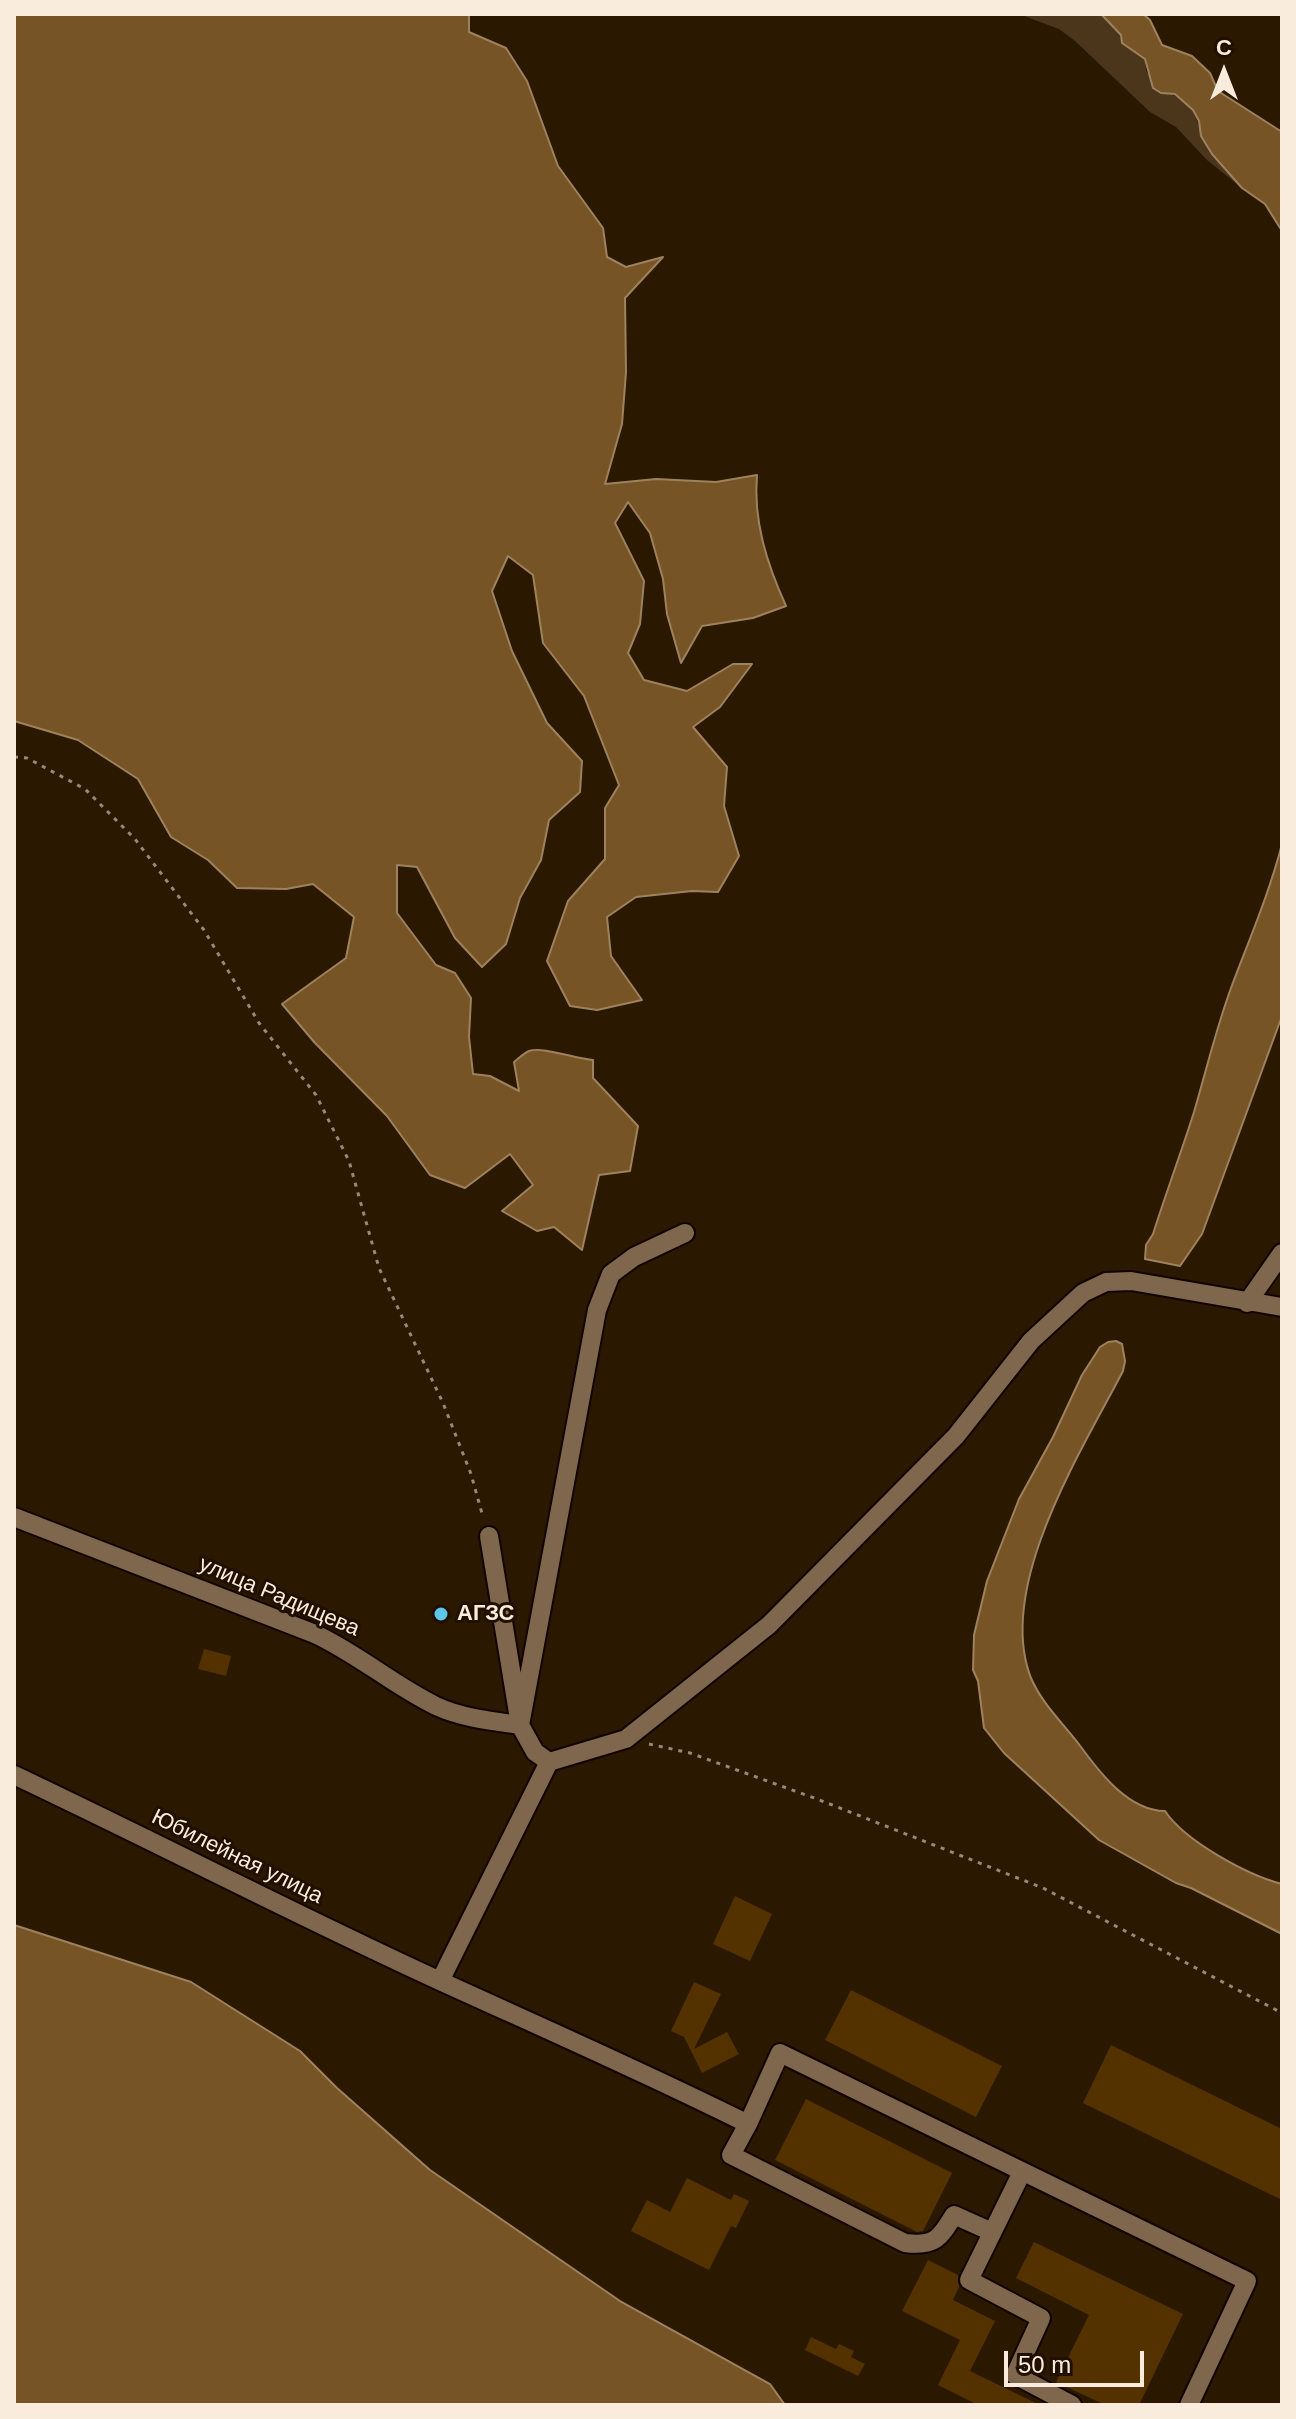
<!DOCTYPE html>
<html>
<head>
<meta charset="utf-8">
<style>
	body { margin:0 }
	#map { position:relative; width:1296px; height:2419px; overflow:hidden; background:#2b1800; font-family:Arial,sans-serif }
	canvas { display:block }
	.frame { position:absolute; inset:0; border:16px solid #f9ecdd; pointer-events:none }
	.north { position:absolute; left:1184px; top:32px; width:80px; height:80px; -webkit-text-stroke:6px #210f00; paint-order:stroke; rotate:0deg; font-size:22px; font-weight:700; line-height:32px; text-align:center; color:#f9ecdd }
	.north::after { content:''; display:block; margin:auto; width:28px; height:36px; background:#f9ecdd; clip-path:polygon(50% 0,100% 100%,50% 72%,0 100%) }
	.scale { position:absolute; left:1004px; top:2351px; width:140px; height:36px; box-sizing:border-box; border:4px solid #f9ecdd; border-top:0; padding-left:10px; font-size:24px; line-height:28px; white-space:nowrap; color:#f9ecdd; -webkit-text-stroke:6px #210f00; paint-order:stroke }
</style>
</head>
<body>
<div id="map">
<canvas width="1296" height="2419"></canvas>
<div class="frame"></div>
<div class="north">С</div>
<div class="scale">50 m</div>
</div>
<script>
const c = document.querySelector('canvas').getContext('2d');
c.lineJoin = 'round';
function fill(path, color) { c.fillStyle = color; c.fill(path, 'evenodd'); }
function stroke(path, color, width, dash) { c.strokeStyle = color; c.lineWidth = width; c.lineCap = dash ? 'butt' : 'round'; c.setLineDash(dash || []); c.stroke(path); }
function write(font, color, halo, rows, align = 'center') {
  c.font = font + ' Arial,sans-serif'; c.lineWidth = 6; c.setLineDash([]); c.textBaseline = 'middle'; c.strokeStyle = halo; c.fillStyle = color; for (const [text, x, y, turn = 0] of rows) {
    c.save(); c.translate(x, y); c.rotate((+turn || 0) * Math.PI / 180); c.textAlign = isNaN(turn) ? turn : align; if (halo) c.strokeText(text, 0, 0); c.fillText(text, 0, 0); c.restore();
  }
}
fill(new Path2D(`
	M1019 14H1101L1121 35 1122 43 1145 59 1146 71 1161 93C1199 95 1195 126 1209 150 1218 164 1231 176 1242 188L1207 160 1176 127 1150 112 1075 41 1059 29Z`), '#4b361c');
const water = new Path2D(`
	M14 14H469V32L506 48 527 81 558 166 603 228 607 257 626 267 663 257 625 298 626 372 622 424 605 484 656 479 716 482 757 475C753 521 767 564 786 606L753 618 702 626 681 663 667 614 663 579 650 533 628 502 615 523 644 581 640 624 628 653 644 680 687 691 733 664H752L720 707 693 727 727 767 724 806 739 856 718 892 692 891 636 897 607 917 611 956 642 1000 597 1010 570 1006 547 961 568 901 605 859V808L619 785 584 696 543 643 533 575 508 556 492 591 512 651 547 723 582 761 580 792 549 820 541 860 520 898 506 944 482 967 455 938 417 867 397 865V913L436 965 455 973 471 998 469 1037 473 1074 490 1076 519 1091 514 1062C518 1059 524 1053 529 1051 542 1046 576 1059 593 1060V1078L638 1126 630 1171 599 1175 582 1250 554 1227 537 1231 502 1211 533 1185 510 1154 465 1188 430 1175 387 1116 315 1043 282 1004 346 958 354 917 313 884 286 889 237 888 208 860 171 837 138 779 78 740 14 721Z
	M1101 14H1143L1150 20 1162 45 1192 56 1210 73 1218 91 1282 132V231L1265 204 1242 188 1212 154 1201 136 1199 121 1193 110 1175 94 1161 93 1153 88 1145 59 1122 43 1121 35Z
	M1282 844V1016L1202 1234 1180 1266 1145 1259 1146 1245 1153 1234C1166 1193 1181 1153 1194 1112 1206 1071 1216 1029 1231 988 1249 940 1269 894 1282 844Z
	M1116 1341 1122 1344 1125 1361 1123 1371C1082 1450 995 1587 1031 1678 1042 1704 1064 1724 1081 1747 1100 1773 1129 1811 1165 1811 1185 1841 1247 1875 1282 1884V1934L1191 1888 1176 1883 1099 1840 1004 1753 984 1728 978 1681 973 1670 974 1635 987 1581 1019 1499 1053 1437 1082 1375 1100 1347 1108 1342Z
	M14 1925 191 1982 300 2051 337 2088 430 2170 620 2301 770 2384 785 2405H14Z`);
fill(water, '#775426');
stroke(water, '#9e825d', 2);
fill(new Path2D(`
	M204 1649 231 1656 226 1676 198 1669Z
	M735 1896 772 1914 750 1961 713 1944Z
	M694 1982 721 1994 694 2049 727 2032 739 2054 702 2073 684 2037 671 2031Z
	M851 1990 1002 2066 976 2117 825 2040Z
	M1111 2045 1282 2129V2200L1083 2103Z
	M806 2099 952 2173 923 2231 917 2232 775 2160Z
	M687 2178 731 2200 734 2194 749 2201 736 2228 731 2226 709 2270 631 2231 647 2200 670 2212Z
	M1034 2242 1183 2314 1139 2405H1105L1056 2382 1089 2315 1016 2278Z
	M928 2260 958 2275 959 2287 953 2300 995 2321 970 2371 1040 2405H978L938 2385 960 2340 902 2311Z
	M811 2337 836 2349 839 2344 854 2351 851 2357 865 2364 858 2376 805 2350Z`), '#533200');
const minor = new Path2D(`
	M1247 1303 1282 1253
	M14 1517 315 1634C358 1654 393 1685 436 1706 462 1718 492 1721 520 1725
	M520 1725 597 1310 611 1274 634 1257 685 1233
	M549 1762 626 1739 769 1625 956 1436 1031 1341 1083 1293 1106 1282 1131 1281 1282 1307
	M14 1775C156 1842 296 1915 440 1981 543 2028 646 2073 748 2124L780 2053 1247 2281 1189 2405
	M440 1981 549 1762 535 1752 520 1725 489 1536
	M748 2124 731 2155 905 2243C935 2247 940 2238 954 2215L992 2232
	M1022 2172 969 2280 1041 2318 1015 2375 1072 2405`);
stroke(minor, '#130400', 22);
stroke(new Path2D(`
	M14 757 27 758 85 789 135 839 204 930 259 1023 316 1095 349 1161 379 1268 443 1403 471 1474 483 1517
	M649 1744 690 1753 817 1799 1043 1888 1282 2013`), '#988875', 3, [4, 6]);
stroke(minor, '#7e674c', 18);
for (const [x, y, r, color] of [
	[441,1614,8,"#5cc7e8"]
]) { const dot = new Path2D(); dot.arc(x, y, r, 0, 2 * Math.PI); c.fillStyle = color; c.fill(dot); stroke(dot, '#210f00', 3); }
write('22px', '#f9ecdd', '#210f00', [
	["улица Радищева",279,1597,23],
	["Юбилейная улица",237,1857,26]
]);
write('bold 22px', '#f9ecdd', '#210f00', [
	["АГЗС",457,1614]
], 'left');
</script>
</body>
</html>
